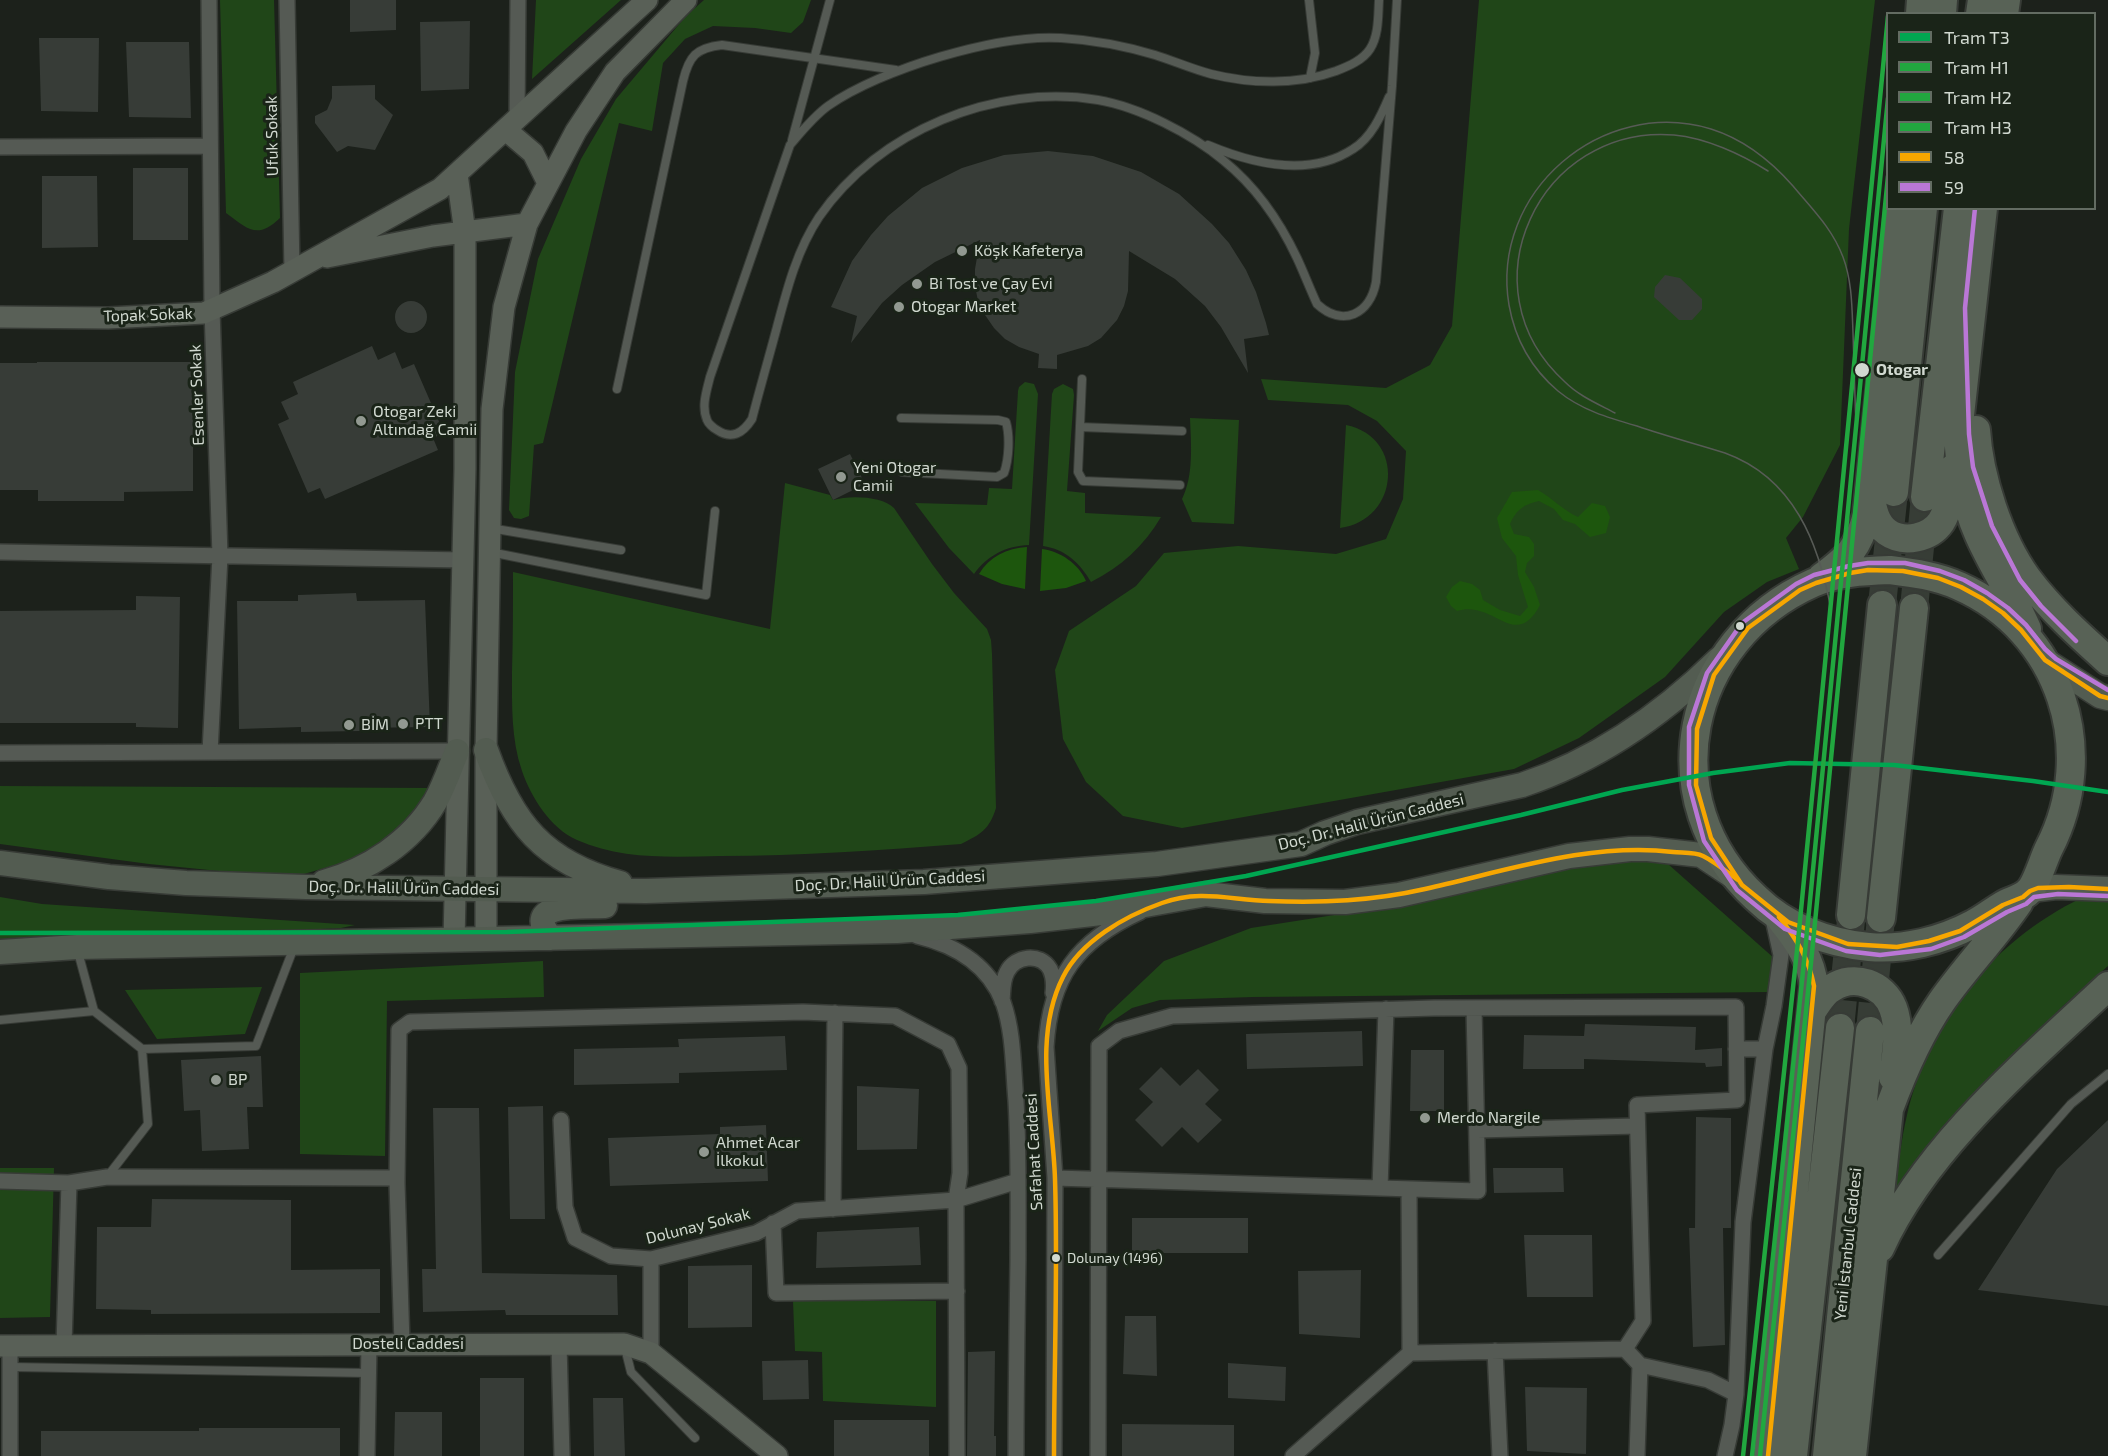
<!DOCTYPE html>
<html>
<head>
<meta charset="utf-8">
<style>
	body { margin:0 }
	#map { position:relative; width:2108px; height:1456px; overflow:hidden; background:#1c211b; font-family:"Exo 2",sans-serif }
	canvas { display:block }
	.legend { position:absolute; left:1886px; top:12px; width:210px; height:198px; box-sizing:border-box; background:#1a2418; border:2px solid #636c62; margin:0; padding:8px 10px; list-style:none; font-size:18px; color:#d1d9d0 }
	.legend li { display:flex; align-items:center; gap:12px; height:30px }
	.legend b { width:30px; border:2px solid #636c62 }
</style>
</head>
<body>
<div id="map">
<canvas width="2108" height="1456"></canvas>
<ul class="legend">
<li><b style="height:8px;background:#00a651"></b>Tram T3</li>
<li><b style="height:8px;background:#21a73f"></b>Tram H1</li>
<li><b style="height:8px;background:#21a73f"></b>Tram H2</li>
<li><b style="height:8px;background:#21a73f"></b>Tram H3</li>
<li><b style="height:8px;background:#f7a600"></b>58</li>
<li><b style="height:8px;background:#ba77d6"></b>59</li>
</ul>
</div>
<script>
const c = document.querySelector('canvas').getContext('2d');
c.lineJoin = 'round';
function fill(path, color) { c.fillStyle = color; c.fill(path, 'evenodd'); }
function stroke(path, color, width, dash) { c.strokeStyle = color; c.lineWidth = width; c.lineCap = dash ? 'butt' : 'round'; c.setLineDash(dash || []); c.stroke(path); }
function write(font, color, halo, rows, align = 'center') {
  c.font = font + ' "Exo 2",sans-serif'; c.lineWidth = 6; c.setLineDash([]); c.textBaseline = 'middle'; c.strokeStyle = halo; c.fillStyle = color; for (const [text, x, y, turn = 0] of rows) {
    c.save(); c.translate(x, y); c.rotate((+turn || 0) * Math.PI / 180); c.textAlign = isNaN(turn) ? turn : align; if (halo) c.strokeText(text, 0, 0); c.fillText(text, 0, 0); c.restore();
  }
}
fill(new Path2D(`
	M220 0H274L280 218C257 240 248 229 226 213Z
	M536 0H621L532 79Z
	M704 0H811L803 22 791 33 755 28 713 26 685 39 663 63 652 131 619 123 543 443 534 445 529 516 521 519 514 518 509 510 515 372 538 259 581 159 616 99 686 16Z
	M1479 0H1875L1849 229 1840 445 1803 517 1786 538 1799 569 1767 582 1724 612 1665 677 1579 738 1514 769 1182 828 1123 816 1086 782 1063 739 1055 670 1069 631 1136 586 1164 553 1238 546 1336 554 1386 539 1403 499 1406 451 1377 421 1348 405 1268 400 1261 379 1386 388 1430 365 1452 326Z
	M1025 382 1034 384 1038 394 1029 545C1006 546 988 555 974 574L949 548 915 503 987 505 989 488 1012 489 1018 391 1019 387Z
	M1063 384 1073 389 1074 395 1067 491 1085 493V513L1161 517C1144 546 1121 567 1091 582 1080 563 1065 549 1043 546L1052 394 1054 389Z
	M1190 418 1239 420 1234 524 1192 522 1182 499C1194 475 1191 444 1190 418Z
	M1346 425C1406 437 1400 520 1340 528Z
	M785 483 830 495 833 500C849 495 883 496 894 508L932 564 954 593 987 629 991 640 992 654 996 808C989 830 981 834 961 844 881 850 801 856 720 856 672 857 622 860 577 840 550 828 531 797 522 771 511 739 512 705 512 672 513 638 513 605 513 572L770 629Z
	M0 786 433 788 401 832 356 859 304 874H249L149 864 0 844Z
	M1626 859 1668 864 1775 959 1772 992 1253 997 1160 1000 1132 1008 1098 1031 1107 1015 1164 961 1251 928 1379 908 1534 873Z
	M2090 894 2108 896V966L2064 1005 1994 1074 1896 1192C1898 1166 1901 1141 1907 1115 1930 1017 1998 935 2090 894Z
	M0 897 42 904 355 925 341 928 0 945Z
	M543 961 544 997 387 1001 385 1156 300 1154V973Z
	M262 987 245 1034 157 1039 125 990Z
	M0 1168H54L50 1317 0 1318Z
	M793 1301H936V1407L823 1401 822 1352 795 1351Z`), '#204618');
fill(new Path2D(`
	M1538 490C1552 498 1563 510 1578 517L1592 503 1605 506 1610 517 1606 533 1590 537 1575 524 1563 520 1554 509 1539 501C1523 505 1517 509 1510 524L1514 534 1529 537 1534 544V556L1527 563 1525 572 1534 587 1540 605C1515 652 1494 599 1457 611L1451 606 1446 597 1452 587 1460 581 1472 584 1480 590 1483 600 1500 610 1520 616 1528 607 1518 575 1516 556 1502 538 1497 518 1512 492Z
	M1027 547 1025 589 1002 584 979 574C989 557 1007 548 1027 547Z
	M1042 549C1060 551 1079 564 1086 581L1066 588 1040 591Z`), '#1d560d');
fill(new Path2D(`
	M350 0H396V30L350 32Z
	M470 21 469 89 421 91 420 22Z
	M39 38H99L98 112 41 111Z
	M126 42H189L191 118 129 117Z
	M375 85V99L393 115 375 150 348 146 337 152 315 123V116L327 110 332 98V86Z
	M1048 151 1093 156 1141 172 1179 194 1212 224 1229 243 1246 270 1256 292 1266 323 1269 335 1244 339 1248 373 1221 327 1205 306 1175 279 1129 251 1128 291 1124 306 1117 320 1101 338 1088 346 1057 355V369L1038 368 1039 354 1019 347 1005 339 994 328 985 315 978 301 975 286V269L980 240 935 262 902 285 882 303 851 343 857 316 831 307 852 261 871 235 888 216 922 188 962 168 1004 155Z
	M133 168H188V240H133Z
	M42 176H97L98 247 42 248Z
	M1665 275 1680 278 1702 299V309L1692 320H1679L1654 297 1655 287Z
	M395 317a16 16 0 1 1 32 0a16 16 0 1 1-32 0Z
	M372 346 378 360 395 352 402 369 414 364 444 433 433 438 438 450 325 499 320 488 308 493 278 424 289 419 281 402 298 394 293 382Z
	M37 362H193V491L124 492V501H38V490H0V363H37Z
	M850 454 865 484 833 500 818 469Z
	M356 593 357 601 425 600 430 727 360 728V731L301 732V727L239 729 237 601H298V595Z
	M136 596 180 597 178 728 136 727V723H0V611L136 610Z
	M1585 1024 1696 1027 1695 1050 1722 1048V1066L1706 1067 1705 1063 1584 1059V1069H1523L1524 1035 1584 1036Z
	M1362 1031 1363 1066 1247 1069 1246 1034Z
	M785 1036 787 1070 679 1073V1083L574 1085V1049L679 1047 678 1039Z
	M1411 1050H1444V1111H1410Z
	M261 1056 263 1107H247L249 1149 202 1151 200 1110 184 1111 181 1060Z
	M1161 1067 1180 1086 1198 1069 1219 1090 1205 1104 1222 1120 1198 1143 1182 1127 1162 1147 1135 1120 1153 1102 1139 1089Z
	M857 1086 919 1089 917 1149 857 1150Z
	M543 1106 545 1219H510L508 1107Z
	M433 1108H479L482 1273 617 1275 618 1315H506L505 1310 423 1312 422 1269H436Z
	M1696 1117 1731 1118V1228H1723L1725 1345 1693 1347 1689 1228H1695Z
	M2108 1120V1306L1978 1290 2057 1169Z
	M766 1125 768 1181 610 1186 608 1138 720 1134V1127Z
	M1493 1168H1563L1564 1192 1494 1193Z
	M152 1199 291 1200V1270L380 1269V1313L151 1314V1310L96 1309 97 1227H151Z
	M1132 1218H1248V1253H1132Z
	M919 1227 921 1265 816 1268 817 1232Z
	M1524 1235H1592L1593 1297H1527Z
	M752 1265V1327L688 1328V1266Z
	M1361 1270 1360 1338 1299 1334 1298 1271Z
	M1125 1316H1156L1157 1376 1123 1374Z
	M995 1351 994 1436H996V1456H967L968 1352Z
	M808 1360 809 1399 763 1400 762 1361Z
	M1228 1363 1286 1367 1285 1401 1228 1398Z
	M480 1378H524V1456H480Z
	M1525 1387 1587 1388 1586 1454 1527 1451Z
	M593 1398H623L625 1456H594Z
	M395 1412H442V1456H394Z
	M834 1420H929V1456H834Z
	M1122 1424 1234 1425V1456H1122Z
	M199 1428H340V1456H41V1431H199Z`), '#373c37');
stroke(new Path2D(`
	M1882 605 1894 492
	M1914 608 1925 497
	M1840 1028 1851 920
	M1870 1031 1881 918`), '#373d36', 28, [28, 14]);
const lane = new Path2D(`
	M1309 0 1315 53 1310 78
	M1379 0C1378 16 1379 35 1370 49 1363 60 1349 66 1336 71 1297 85 1251 84 1211 74 1192 69 1174 61 1155 55 1125 46 1093 40 1061 38 997 34 881 69 828 106 814 116 802 131 790 145L710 377C707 390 701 406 707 420 708 423 713 428 717 430 732 440 743 433 752 419 760 388 769 357 777 327 787 289 797 250 819 217 878 131 995 83 1098 100 1139 107 1192 134 1224 161 1255 186 1280 222 1297 258 1304 273 1310 289 1317 304 1343 328 1370 314 1376 282L1392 86 1397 0
	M792 140 830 0
	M1208 145C1253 164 1309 178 1353 149 1371 138 1381 116 1389 97
	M1082 379 1078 472 1083 481 1180 485
	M617 389 683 81C689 56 696 48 722 45L896 70
	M901 418 998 420 1006 422C1010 436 1009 459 1004 473L997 477 902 472
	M1080 427 1182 431
	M490 528 621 550
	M490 552 706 595 715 511
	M78 952 94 1011 142 1049 256 1046 294 947
	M0 1020 94 1011
	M107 1177 148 1124 142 1049
	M1938 1255 2071 1104 2108 1074
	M625 1348 631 1372 695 1438
	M10 1367 369 1373`);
const street = new Path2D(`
	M209 0 212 309 220 556 210 752
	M287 0 292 271
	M517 120 518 0
	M0 147 210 146
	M0 552 464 560
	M0 753 457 751
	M917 936C955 945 988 964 1003 1002 1014 1033 1013 1069 1016 1101 1019 1154 1018 1207 1018 1260 1017 1326 1016 1391 1016 1456
	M1002 1001C1003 992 1002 981 1007 972 1015 956 1040 952 1050 969 1054 977 1054 985 1053 993
	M1765 1049 1774 1006 1781 955 1773 919
	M561 1120 565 1207 575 1238 611 1256 651 1259 756 1233 797 1211 956 1200 1018 1181
	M1477 1130 1637 1126
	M1055 1178 1478 1191 1474 1008
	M0 1181 69 1183
	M1380 1188 1386 1009
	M1409 1189 1410 1353
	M833 1209 835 1013
	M773 1223 776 1293 957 1291
	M651 1259V1353
	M402 1344 397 1183 399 1030 410 1022 803 1012 895 1016 948 1044 959 1068 960 1173 956 1200 957 1456
	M559 1344 562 1456
	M64 1345 69 1183 107 1177 397 1178
	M10 1346V1456
	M1495 1351 1500 1456
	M367 1456 369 1345
	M1054 1456 1055 1178 1046 1047C1050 977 1077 941 1140 912
	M1098 1456 1099 1046 1119 1031 1172 1016 1434 1008 1736 1007 1737 1100 1637 1105 1643 1321 1625 1349
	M1293 1456 1410 1353 1625 1349 1640 1365 1708 1380 1736 1394
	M1637 1456 1640 1365
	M1725 1456 1732 1425 1736 1394 1743 1222 1765 1049H1736`);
const secondary = new Path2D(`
	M506 130 533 153 548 183
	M327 257 433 236 527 224
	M0 317 108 318 204 313 273 282 440 189 647 0
	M486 939V750L492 409 504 307 527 224 576 131 615 72 686 0
	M454 940 465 469V233L457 174
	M0 1346 624 1344 651 1353 777 1456`);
const primary = new Path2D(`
	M2043 659 2100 696 2108 698
	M486 750C512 823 543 862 620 883
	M0 863 109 877 186 883 306 887 646 891 924 882 1157 864 1301 844 1325 833 1357 822 1522 785C1598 760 1663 714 1719 659
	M324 882C368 870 411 842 435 802 444 786 450 768 457 751
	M2031 890 2056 887 2108 889
	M551 938C519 901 586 907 605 906
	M0 952 77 947 897 931 1030 921 1101 913 1206 894 1265 901 1345 902 1399 895 1569 856 1630 849H1648L1701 855 1734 877`);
const highway = new Path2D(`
	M1920 14 1921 0
	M1942 14 1943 0
	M1980 14 1982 0
	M2004 14 2006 0
	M1983 208 1958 433C1960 467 1964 502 1978 533 1992 566 2013 596 2027 629
	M1976 430C1979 477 1999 539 2027 578 2050 609 2079 635 2108 661
	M1894 492 1923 208
	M1871 495C1872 508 1876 524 1887 532 1904 544 1930 538 1941 522 1951 506 1951 486 1954 468
	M1925 497 1958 208
	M1890 570C1914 573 1937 576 1959 586 2061 631 2099 751 2049 848 2043 860 2037 883 2029 891 2022 899 2011 900 2003 905 1993 911 1983 919 1973 924 1941 941 1904 950 1869 947 1827 943 1786 927 1756 898 1650 800 1685 640 1813 583 1837 572 1864 571 1890 570Z
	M1822 577C1849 557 1858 548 1867 515L1899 208
	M1851 915 1882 605
	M1881 918 1914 608
	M1814 1008C1819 1001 1824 992 1832 988 1854 973 1884 984 1893 1008 1901 1029 1896 1056 1893 1077
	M1880 1248C1925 1148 2029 1060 2108 986
	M1768 1456 1814 986C1811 960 1799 942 1782 921
	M1793 1456 1840 1028
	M1827 1456 1870 1031
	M1852 1456 1889 1109C1903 1071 1919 1034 1942 1001 1966 967 1995 937 2019 902`);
stroke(lane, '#373b36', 10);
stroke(street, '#373b36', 18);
stroke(secondary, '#373b36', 24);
stroke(primary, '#373b36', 27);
stroke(highway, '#373b36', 32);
stroke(lane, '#555a54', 8);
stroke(street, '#555a54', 15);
stroke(secondary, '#596057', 21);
stroke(primary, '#535c51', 24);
stroke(highway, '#586256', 28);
stroke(new Path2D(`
	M1615 413C1598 404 1579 396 1565 382 1461 288 1540 124 1674 135 1706 138 1741 154 1768 171
	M1831 610C1819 543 1794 478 1725 453 1696 444 1666 436 1637 426 1609 418 1581 410 1558 391 1532 369 1515 339 1509 305 1490 192 1602 96 1711 129 1743 139 1771 161 1793 186 1812 209 1832 228 1843 257 1852 281 1852 307 1853 333 1854 365 1855 397 1856 429`), '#575b56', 1.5);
stroke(new Path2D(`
	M2108 698 2100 696 2045 660 2021 630 2003 613 1983 599 1961 587 1938 578 1903 571 1868 570 1850 573 1816 583 1800 590 1748 628 1714 675 1697 729 1696 785 1711 838 1742 885 1788 922 1848 944 1897 947 1929 941 1960 931 2003 905 2023 897 2030 891 2038 888 2069 887 2108 889
	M1054 1456C1054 1364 1058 1271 1055 1179 1053 1113 1032 1038 1063 977 1081 941 1125 916 1162 903 1200 889 1231 900 1269 901 1323 903 1372 901 1425 889 1506 871 1590 842 1673 852 1683 853 1695 852 1703 856 1715 862 1727 872 1738 880
	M1768 1456 1814 986C1809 959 1796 938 1779 917`), '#f7a600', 4.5);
stroke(new Path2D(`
	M1975 208 1965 308 1969 434 1973 467 1992 526 2020 580 2041 606 2076 641
	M2108 896 2058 894 2034 897 2026 904 2007 912 1964 937 1931 949 1880 955 1846 951 1785 929 1737 890 1704 841 1689 785V727L1707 673 1742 623 1796 584 1814 575 1849 566 1868 563H1905L1940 571 1964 580 1987 593 2008 608 2026 625 2045 649 2056 659 2108 690`), '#ba77d6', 4.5);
stroke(new Path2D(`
	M0 933 507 932 958 915 1096 901 1246 876 1521 815 1622 790 1713 773 1790 763 1894 765 2033 781 2108 792`), '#00a651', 4.5);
stroke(new Path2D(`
	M1743 1456 1798 941 1888 16`), '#21a73f', 4.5);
stroke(new Path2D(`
	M1752 1456 1805 952 1888 98`), '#21a73f', 4.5);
stroke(new Path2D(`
	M1760 1456 1812 953 1888 176`), '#21a73f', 4.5);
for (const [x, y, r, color] of [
	[962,251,6,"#929991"],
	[917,284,6,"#929991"],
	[899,307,6,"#929991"],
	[1862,370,8,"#d1d9d0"],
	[361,421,6,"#929991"],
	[841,477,6,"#929991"],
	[1740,626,5,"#d1d9d0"],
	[403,724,6,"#929991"],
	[349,725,6,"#929991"],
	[216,1080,6,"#929991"],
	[1425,1118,6,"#929991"],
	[704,1152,6,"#929991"],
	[1056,1258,5,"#d1d9d0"]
]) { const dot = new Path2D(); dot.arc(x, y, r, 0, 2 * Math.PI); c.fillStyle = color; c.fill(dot); stroke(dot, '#1a2418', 2); }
write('14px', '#d1d9d0', '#1a2418', [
	["Dolunay (1496)",1067,1258]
], 'left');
write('16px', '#d1d9d0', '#1a2418', [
	["Ufuk Sokak",272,136,-91],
	["Topak Sokak",148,315,-2],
	["Esenler Sokak",197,395,-92],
	["Doç. Dr. Halil Ürün Caddesi",1371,822,-14],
	["Doç. Dr. Halil Ürün Caddesi",890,881,-3],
	["Doç. Dr. Halil Ürün Caddesi",404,888,1],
	["Safahat Caddesi",1034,1152,-93],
	["Dolunay Sokak",698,1226,-14],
	["Yeni İstanbul Caddesi",1848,1244,-84],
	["Dosteli Caddesi",408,1344]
]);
write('16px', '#d1d9d0', '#1a2418', [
	["Köşk Kafeterya",974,251],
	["Bi Tost ve Çay Evi",929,284],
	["Otogar Market",911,307],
	["Otogar Zeki",373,412],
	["Altındağ Camii",373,430],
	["Yeni Otogar",853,468],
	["Camii",853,486],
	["PTT",415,724],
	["BİM",361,725],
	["BP",228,1080],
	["Merdo Nargile",1437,1118],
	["Ahmet Acar",716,1143],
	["İlkokul",716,1161]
], 'left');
write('bold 16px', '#d1d9d0', '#1a2418', [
	["Otogar",1876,370]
], 'left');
</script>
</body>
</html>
